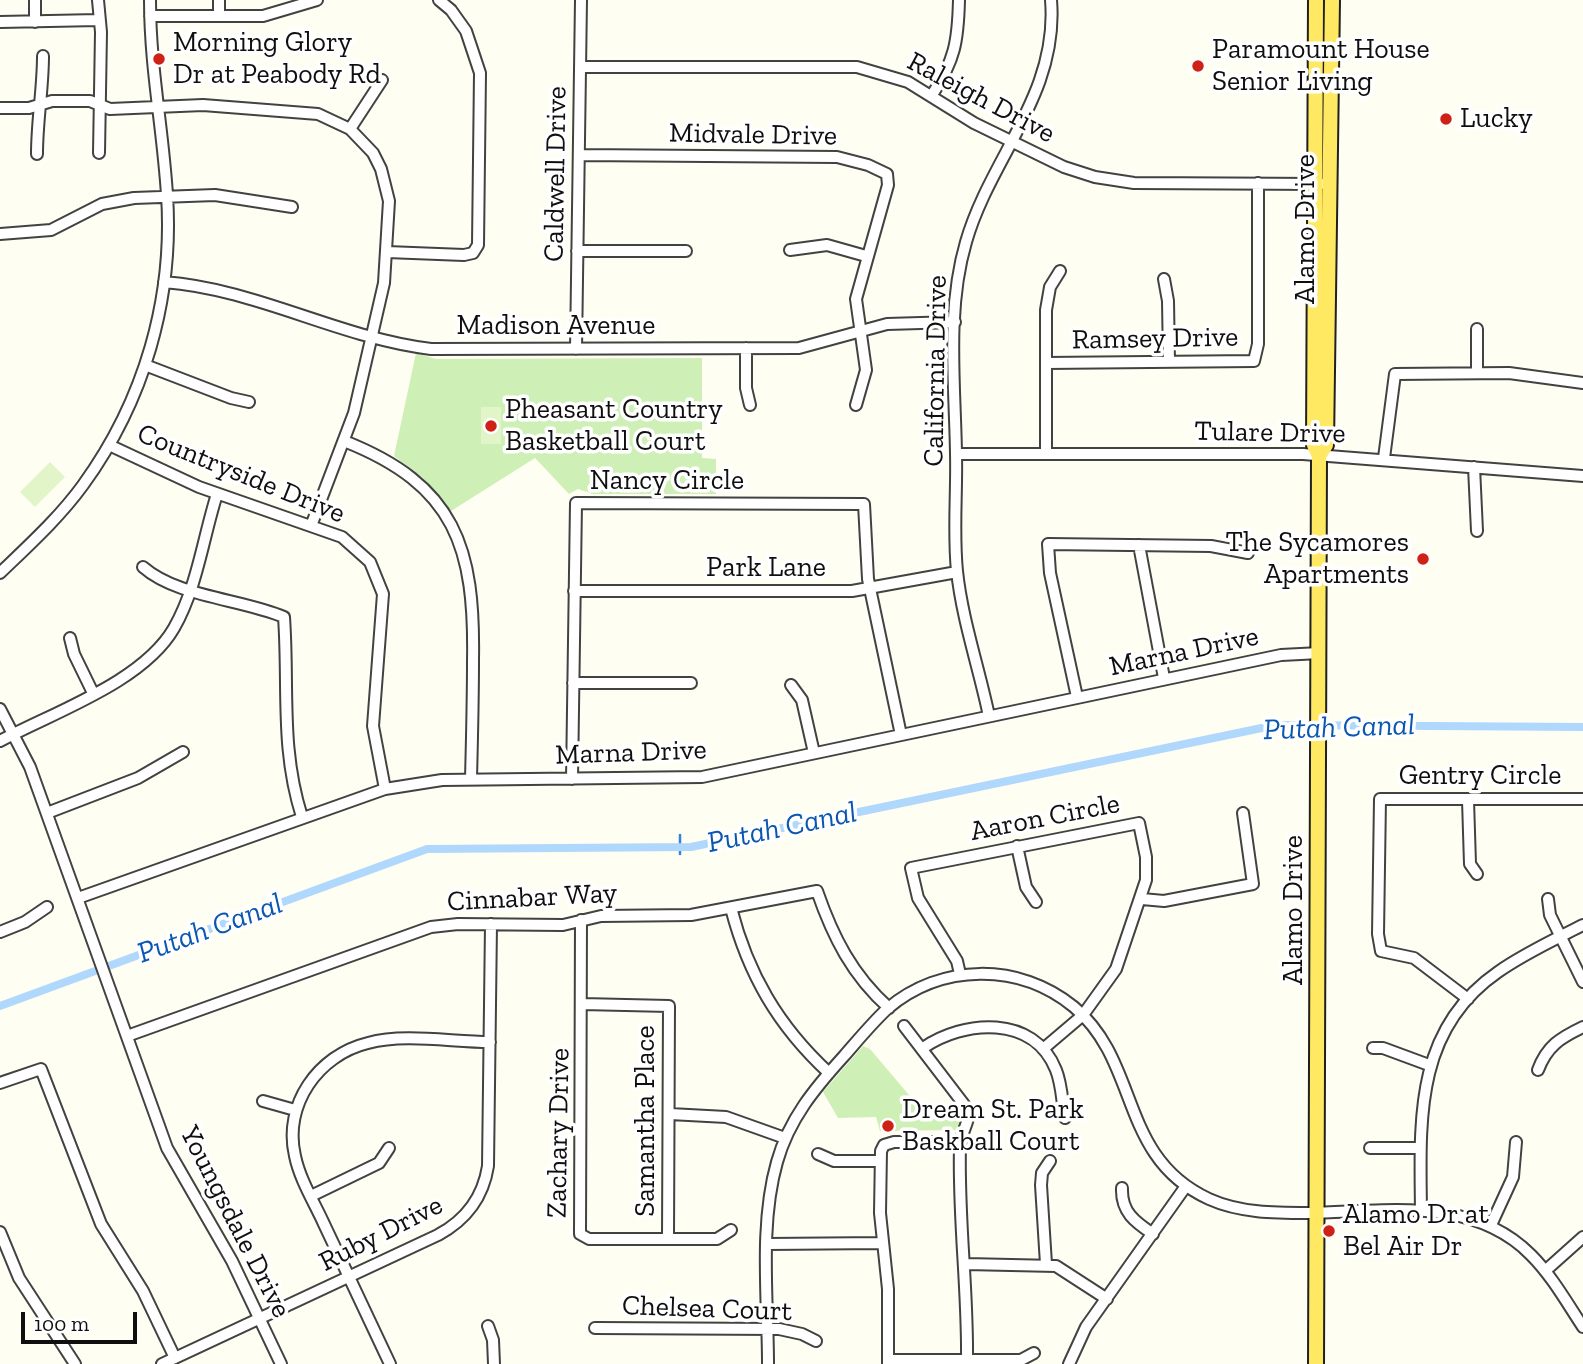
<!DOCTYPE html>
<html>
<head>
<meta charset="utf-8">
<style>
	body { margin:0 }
	#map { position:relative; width:1583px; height:1364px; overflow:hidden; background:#fffef2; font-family:"Zilla Slab",serif }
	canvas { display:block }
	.scale { position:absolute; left:21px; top:1312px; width:116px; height:32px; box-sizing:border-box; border:4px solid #0f0f0f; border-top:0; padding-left:9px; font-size:21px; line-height:24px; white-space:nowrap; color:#0f0f0f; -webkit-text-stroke:5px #fff; paint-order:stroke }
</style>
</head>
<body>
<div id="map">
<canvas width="1583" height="1364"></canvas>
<div class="scale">100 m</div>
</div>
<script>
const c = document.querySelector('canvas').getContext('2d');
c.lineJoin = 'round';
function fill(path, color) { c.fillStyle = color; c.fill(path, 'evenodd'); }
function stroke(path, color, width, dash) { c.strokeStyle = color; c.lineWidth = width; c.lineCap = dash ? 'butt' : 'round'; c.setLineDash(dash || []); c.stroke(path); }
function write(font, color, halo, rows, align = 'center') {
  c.font = font + ' "Zilla Slab",serif'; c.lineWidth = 7; c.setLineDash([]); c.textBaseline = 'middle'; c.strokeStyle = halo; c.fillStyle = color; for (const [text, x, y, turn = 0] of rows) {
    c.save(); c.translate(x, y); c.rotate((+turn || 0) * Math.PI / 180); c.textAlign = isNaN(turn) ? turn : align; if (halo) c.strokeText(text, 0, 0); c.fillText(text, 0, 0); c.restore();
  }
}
fill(new Path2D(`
	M416 353 436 359 702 358V458L716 459V494H593L578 489 569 494 535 458 451 511 423 478 394 456Z
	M863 1046 870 1049 931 1121 957 1098 962 1118 957 1130 880 1131 876 1117 838 1118 823 1092Z`), '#ceefb6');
fill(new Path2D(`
	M481 407H501V444H481Z
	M50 462 65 477 35 507 20 492Z`), '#e1f5c9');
stroke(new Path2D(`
	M680 835V854`), '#2f85dc', 2.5);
stroke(new Path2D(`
	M0 1006 427 849 691 847 1276 725 1583 727`), '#b0d8fd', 8);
const minor = new Path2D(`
	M35 0V22
	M98 0 101 32 99 153
	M150 16H263L317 0
	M219 16V0
	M0 22 98 20
	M580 67H857L908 82 974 123 1064 167 1095 177 1134 183 1321 184
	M932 95C955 60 958 41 959 0
	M0 108H29L52 101H90L110 109 203 105 318 114 350 129 373 153 381 169 389 201 384 283 354 413 311 526
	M350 129 382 80
	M37 154C37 120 43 89 43 56
	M579 155 837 157 868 165 887 174 888 185 856 299 866 370 856 405
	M0 234 51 230 102 204 134 198 215 195 292 207
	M790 250 827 245 866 256
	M577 251H686
	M387 252 464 255 473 253 478 245 480 73 466 31 451 10 439 0
	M1164 279 1168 301 1169 362
	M164 282C257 289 339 338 431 349L799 348 887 324 955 322
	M1477 329V373
	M746 348V388L750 405
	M576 349 581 0
	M1046 363 1254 361 1258 344V183
	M145 365 231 398 249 402
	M344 441C456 485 475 548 473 661 473 700 472 740 471 779
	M109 445 199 487 342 537 370 562 383 594 373 726 385 789
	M956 454H1303L1583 476
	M1046 454V310L1050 287 1060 271
	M1384 458 1395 374 1509 373 1583 383
	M1474 467 1477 531
	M1139 545 1164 678
	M143 567C177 597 242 599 284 617 289 688 280 748 302 817
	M0 573C29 545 59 518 83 485 144 401 174 299 167 195 163 129 150 68 150 0
	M574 591H852L957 572
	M70 638 74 654 93 693
	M573 683H691
	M791 685 802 700 814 753
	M1077 697 1050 573 1048 544 1211 546 1248 553
	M0 709 30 767 167 1148 232 1261 281 1364
	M989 716C979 668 962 619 957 571 953 532 957 492 956 454 955 384 946 310 966 242 990 158 1059 94 1051 0
	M0 741C54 712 143 682 174 628 197 588 203 538 217 494
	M572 779 576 503 864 504 868 579 901 735
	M1468 800 1470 864 1477 874
	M47 813 138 778 183 752
	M1017 846 1026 887 1036 902
	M78 898 385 789 442 780 702 777 1281 655 1320 653
	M1142 899 1164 901 1253 884 1243 813
	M1548 899 1550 915 1583 982
	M731 908C748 974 778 1026 829 1073
	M581 920 580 1234 589 1239H717L731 1230
	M0 932 25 922 47 907
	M960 974 957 961 918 898 911 868 1139 823 1146 857V880L1116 969 1083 1015 1043 1049
	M1468 999 1414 958 1381 951 1378 934 1380 799H1583
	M582 1004 669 1006 668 1239
	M904 1026 969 1111C969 1124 960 1134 960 1147 958 1218 968 1289 967 1360
	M127 1036 431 927 458 924 563 925 601 916 691 915 817 891C833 937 852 975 889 1008
	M923 1048C963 1020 1034 1014 1056 1070 1062 1085 1062 1102 1065 1118
	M1373 1048H1383L1429 1065
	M1538 1070C1547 1046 1560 1038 1583 1027
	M0 1083 41 1069 101 1224 143 1291 175 1358
	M263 1101 295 1110
	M670 1114 726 1117 785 1138
	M1370 1148H1419
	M818 1154 834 1161H880
	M1122 1188C1121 1212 1135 1222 1153 1234
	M311 1196 379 1163 389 1148
	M1421 1211C1420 1121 1414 1030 1498 972 1525 953 1554 940 1583 925
	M1491 1225 1513 1177 1516 1142
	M0 1232 19 1278 75 1364
	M768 1244 882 1243
	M966 1264 1056 1266 1107 1299
	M1046 1264 1041 1185 1042 1173 1050 1161
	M1545 1271 1583 1237
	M488 1326 493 1340 494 1364
	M595 1328 779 1329 802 1334 816 1341
	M888 1360H1021L1034 1353
	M162 1364 438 1235C466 1220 483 1198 488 1166L491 924
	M390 1364C368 1318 346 1271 324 1224 314 1202 300 1180 295 1156 283 1105 318 1055 368 1043 405 1033 451 1042 490 1042
	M768 1364C768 1299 759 1225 777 1162 789 1119 815 1088 844 1056 858 1040 872 1023 887 1009 941 963 1019 962 1074 1007 1141 1063 1118 1157 1209 1199 1240 1213 1275 1213 1308 1213 1384 1212 1472 1195 1531 1255 1552 1276 1567 1303 1583 1327
	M888 1364V1289L880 1213 881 1151 884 1145 894 1142H960
	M1069 1364 1086 1327 1186 1186`);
const major = new Path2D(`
	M1319 456 1326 445 1332 0
	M1316 1364 1319 456 1314 445 1316 0`);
stroke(minor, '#424242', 14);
stroke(major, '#202020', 18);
stroke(minor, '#fff', 10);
stroke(major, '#ffe962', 14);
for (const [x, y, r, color] of [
	[159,59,7,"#cf2217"],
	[1198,66,7,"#cf2217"],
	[1446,119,7,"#cf2217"],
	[491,426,7,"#cf2217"],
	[1423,559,7,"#cf2217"],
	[888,1126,7,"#cf2217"],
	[1329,1231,7,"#cf2217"]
]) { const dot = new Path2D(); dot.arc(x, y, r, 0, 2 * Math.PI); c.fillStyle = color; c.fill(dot); stroke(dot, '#fff', 2.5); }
write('28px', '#0f0f0f', '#fff', [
	["Morning Glory",173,43],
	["Dr at Peabody Rd",173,75],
	["Paramount House",1212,50],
	["Senior Living",1212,82],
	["Lucky",1460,119],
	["Pheasant Country",505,410],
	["Basketball Court",505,442],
	["The Sycamores",1409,543,"right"],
	["Apartments",1409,575,"right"],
	["Dream St. Park",902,1110],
	["Baskball Court",902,1142],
	["Alamo Dr at",1343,1215],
	["Bel Air Dr",1343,1247]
], 'left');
write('28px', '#0f0f0f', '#fff', [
	["Raleigh Drive",981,98,28],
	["Midvale Drive",753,135,1],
	["Caldwell Drive",556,174,-89],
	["Alamo Drive",1306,229,-90],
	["Madison Avenue",556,326],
	["Ramsey Drive",1155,339,-1],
	["California Drive",936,371,-89],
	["Tulare Drive",1270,433,1],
	["Countryside Drive",241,474,22],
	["Nancy Circle",667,481],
	["Park Lane",766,568],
	["Marna Drive",1184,652,-12],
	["Marna Drive",631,753,-2],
	["Gentry Circle",1480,776],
	["Aaron Circle",1045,818,-11],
	["Cinnabar Way",532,898,-3],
	["Alamo Drive",1294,910,-90],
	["Samantha Place",646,1121,-90],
	["Zachary Drive",559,1133,-89],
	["Youngsdale Drive",235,1222,63],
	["Ruby Drive",381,1234,-27],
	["Chelsea Court",707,1309,2]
]);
write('italic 30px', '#0a56b0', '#fff', [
	["Putah Canal",1339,728,-2],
	["Putah Canal",782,828,-12],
	["Putah Canal",210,929,-20]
]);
</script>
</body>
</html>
